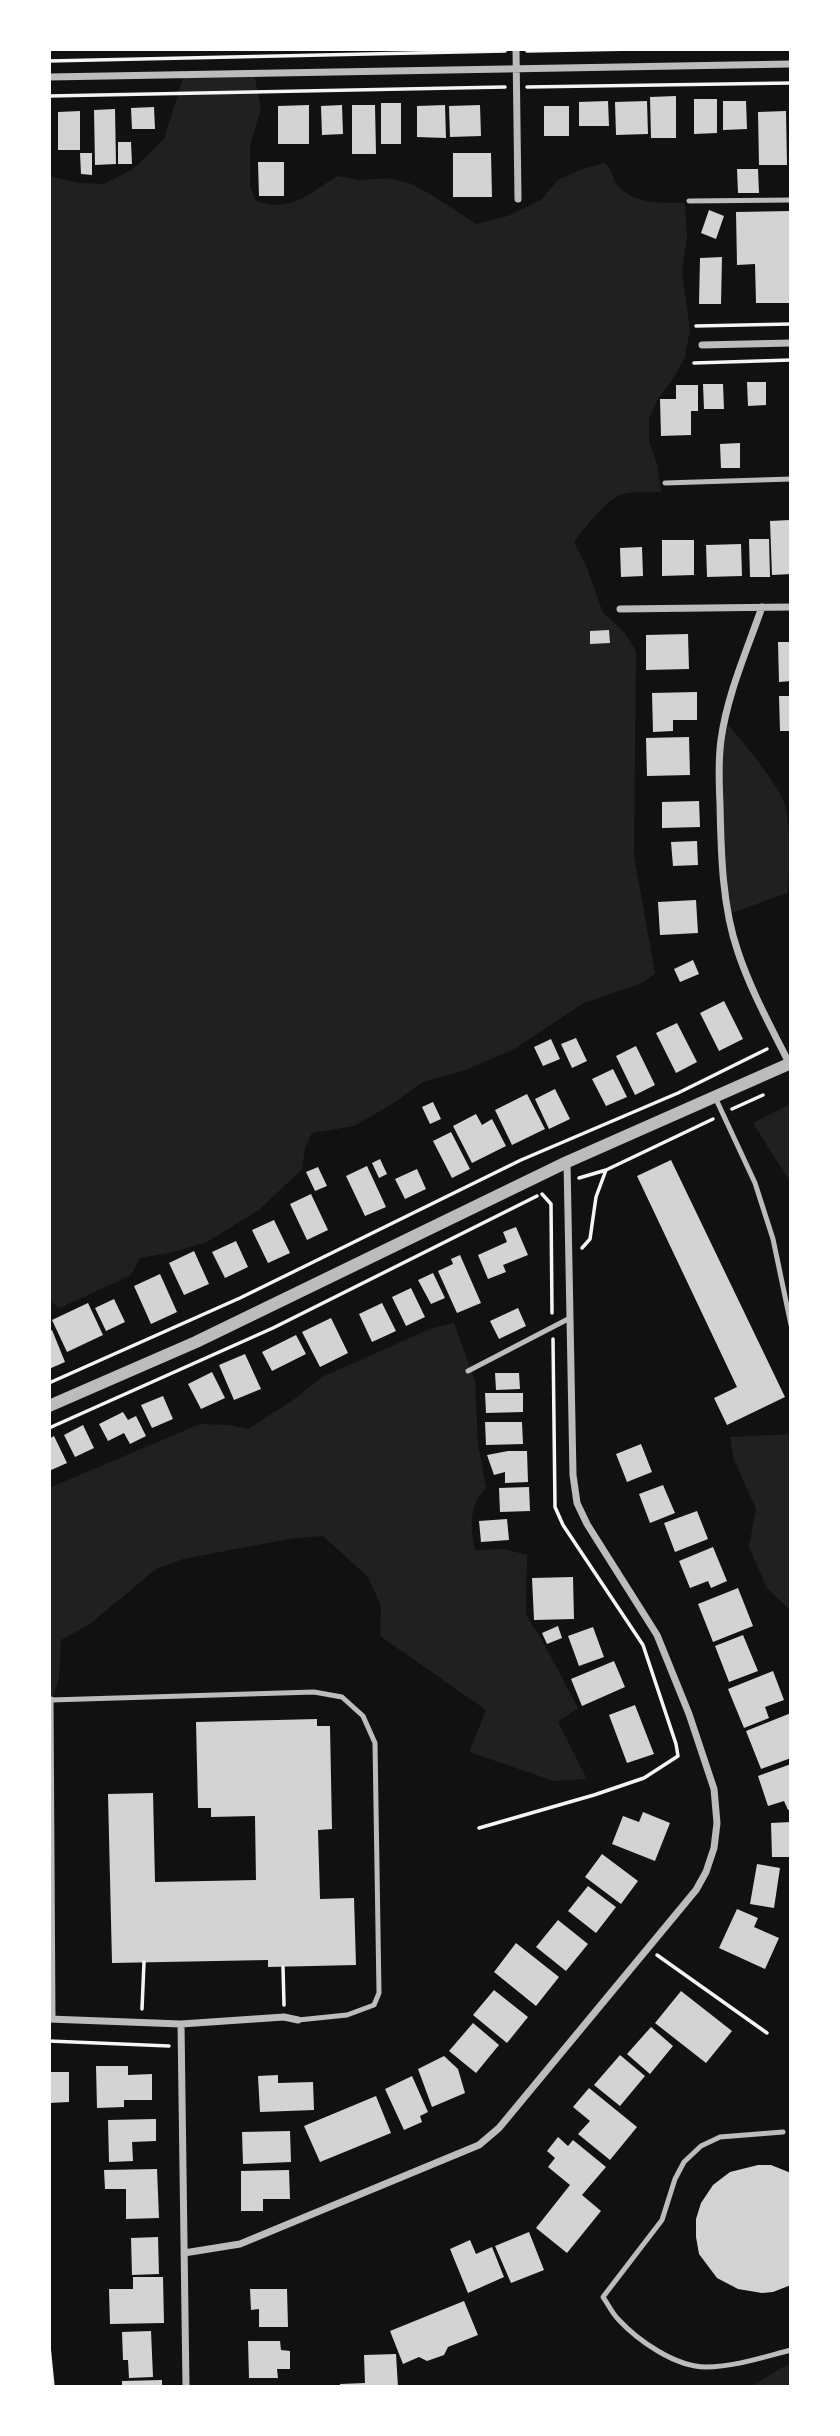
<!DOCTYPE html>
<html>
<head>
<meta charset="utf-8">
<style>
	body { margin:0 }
	#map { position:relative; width:840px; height:2436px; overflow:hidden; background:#111; font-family:"Sofia Sans Condensed",sans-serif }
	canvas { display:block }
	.frame { position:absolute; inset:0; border:51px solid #fff; pointer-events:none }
</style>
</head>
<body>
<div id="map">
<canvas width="840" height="2436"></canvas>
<div class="frame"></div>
</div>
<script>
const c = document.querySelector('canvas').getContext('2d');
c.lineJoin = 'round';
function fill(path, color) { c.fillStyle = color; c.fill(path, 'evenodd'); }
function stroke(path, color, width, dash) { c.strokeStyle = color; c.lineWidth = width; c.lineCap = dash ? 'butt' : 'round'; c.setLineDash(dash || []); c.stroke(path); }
fill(new Path2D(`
	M254 74 261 109 250 145V186L256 201C291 213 309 194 337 176L360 180 388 178 409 183 430 194 476 224 508 216 541 200 558 180 580 170 604 163C614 170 612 180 619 187 636 205 662 202 685 203L687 237 682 272 690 330 685 357 674 377 657 401 649 419V441L657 464 661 492C647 492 629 490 616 497 603 504 583 530 574 542L586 565 603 613 624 632 636 651 634 855 655 974 642 983 584 1003 514 1049 466 1070 423 1082 389 1106 354 1126 312 1133 305 1148 302 1169 259 1210 207 1242 174 1252 140 1258 131 1275 60 1308 49 1301V176L79 183 104 184 133 169 164 139 184 75Z
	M728 725C742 741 780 786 785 805 792 833 790 864 787 893L732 913C726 881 725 849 723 816 722 785 719 755 728 725Z
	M791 1104V1184L753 1123Z
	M454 1323 475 1381 478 1444 486 1488C469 1505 470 1527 475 1550L505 1549 527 1555 526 1615 541 1638 578 1708 558 1722 587 1779 554 1781 469 1752 486 1710 380 1636 381 1606 368 1577 323 1536 294 1538 183 1559 156 1569 90 1624 61 1640 59 1678 52 1699 49 1698V1488L200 1424 230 1425 248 1429 292 1401 322 1377 432 1328Z
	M791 1434V1611L767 1588 749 1547 756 1509 733 1457 730 1437Z
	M791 2363V2387H750L788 2364Z`), '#202020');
fill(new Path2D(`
	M676 96V138H651L650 97Z
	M694 99H717V133L694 134Z
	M608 101 609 126H579V102Z
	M647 101 648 134 616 135 615 102Z
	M723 101H746L747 129 723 130Z
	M381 103H401V144H381Z
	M309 105V144H278V106Z
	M342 105 343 134 322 135 321 106Z
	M352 105H375L376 154H352Z
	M445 105 446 138 417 137V106Z
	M480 105 481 136 450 137 449 106Z
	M544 106H569V136H544Z
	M154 107 155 129H132L131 108Z
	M115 109 116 164 95 165 94 110Z
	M80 111V150H58V112Z
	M786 111 787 165H759L758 112Z
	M118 142H131L132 164H118Z
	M80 153H92V175L81 174Z
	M453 153H491L492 197H453Z
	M258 162H284V196H259Z
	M737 169H758L759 193H738Z
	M709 210 724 216 716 239 701 233Z
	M791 211V303H756L755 264 737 265 736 212Z
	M722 257 721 304H699L700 258Z
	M747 382H766V405L748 406Z
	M703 384H723L724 409H704Z
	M676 385H698V411H691V435L661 436 660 399H676Z
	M740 443V468H721L720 444Z
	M790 520 791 574 772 575 770 521Z
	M749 539H769L770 577H750Z
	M662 540H694V575L662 576Z
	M741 544 742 576 707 577 706 545Z
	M642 547 643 576 621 577 620 548Z
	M609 630 610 643 590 644V631Z
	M688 634 689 669 646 670V635Z
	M778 642H791V681L779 682Z
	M697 692V720H673V731L653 732 652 693Z
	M779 696H791V731H780Z
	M689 737 690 775 647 776 646 738Z
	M699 801 700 827 662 828V802Z
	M697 841 698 865 673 866 671 842Z
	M696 900 698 933 660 935 658 902Z
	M693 960 699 974 680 982 674 969Z
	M724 1001 743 1039 719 1051 700 1013Z
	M677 1023 697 1062 676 1073 656 1033Z
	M576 1038 587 1061 572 1068 561 1044Z
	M551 1039 560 1059 543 1066 534 1047Z
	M636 1046 655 1085 635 1095 616 1056Z
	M613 1069 627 1097 606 1106 592 1079Z
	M555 1089 570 1119 549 1129 535 1099Z
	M527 1094 545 1129 512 1145 495 1110Z
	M433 1102 441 1119 430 1124 422 1107Z
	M476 1114 482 1125 492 1119 506 1146 472 1163 453 1126Z
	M451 1132 470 1169 452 1178 433 1141Z
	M380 1159 387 1174 379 1178 372 1163Z
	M671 1160 785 1397 727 1425 714 1398 737 1387 637 1176Z
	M367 1166 386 1207 365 1216 346 1176Z
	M318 1167 327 1186 315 1191 306 1172Z
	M417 1169 426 1189 405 1199 395 1179Z
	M311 1194 328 1230 307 1240 290 1204Z
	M274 1220 290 1253 268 1263 252 1230Z
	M516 1227 528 1255 503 1265 506 1272 488 1279 478 1255 507 1242 503 1232Z
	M236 1241 248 1267 225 1278 212 1252Z
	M194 1251 209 1284 184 1295 169 1263Z
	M460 1255 481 1303 457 1313 438 1271 453 1264 451 1259Z
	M433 1273 445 1298 431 1304 418 1280Z
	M160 1274 177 1312 151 1324 134 1286Z
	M411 1288 425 1317 406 1326 392 1297Z
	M114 1299 125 1322 106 1331 95 1308Z
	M88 1303 103 1335 67 1352 52 1320Z
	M382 1303 396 1331 372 1342 359 1314Z
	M518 1308 526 1326 499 1339 490 1321Z
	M331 1318 348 1353 320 1367 302 1332Z
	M52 1330 65 1362 49 1369V1331Z
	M296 1335 306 1354 272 1371 262 1352Z
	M245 1354 261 1389 234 1400 219 1365Z
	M212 1372 225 1398 201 1409 188 1384Z
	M495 1373H519L520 1389 496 1390Z
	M485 1393H523V1412L486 1413Z
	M163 1396 173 1419 152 1428 141 1405Z
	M123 1412 128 1420 136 1416 146 1436 130 1444 124 1433 108 1441 99 1424Z
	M485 1422H522L523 1444 486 1445Z
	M83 1425 94 1448 75 1457 64 1435Z
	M54 1436 67 1463 49 1471V1439Z
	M641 1444 652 1472 627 1482 616 1454Z
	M508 1451H527L528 1482 505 1483V1472L494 1475 487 1455Z
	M663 1485 675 1513 650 1523 639 1494Z
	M529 1487 530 1511 500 1512 499 1488Z
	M697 1511 708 1539 675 1552 664 1523Z
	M507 1519 509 1540 481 1542 479 1521Z
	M713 1547 727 1581 711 1588 708 1581 690 1588 679 1561Z
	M573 1577 574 1619 534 1620 532 1578Z
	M738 1588 753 1626 713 1642 698 1604Z
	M558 1626 562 1638 547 1644 542 1633Z
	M593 1627 604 1657 579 1666 568 1636Z
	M743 1635 758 1671 729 1682 715 1646Z
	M614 1661 625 1687 582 1706 571 1679Z
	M773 1671 784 1700 765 1707 769 1718 744 1728 728 1689Z
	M635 1705 654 1754 627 1763 609 1715Z
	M791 1713V1758L761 1769 746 1731Z
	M317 1719V1726H330L332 1829 318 1830 320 1899 354 1898 356 1965 268 1967V1960L112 1963 108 1794 153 1793 155 1882 256 1880 255 1816 211 1817V1808H198L196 1722Z
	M791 1764V1809L788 1810 784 1801 768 1806 758 1776Z
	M643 1812 670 1823 655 1861 612 1844 623 1816 639 1822Z
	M791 1822V1857H772L771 1823Z
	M602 1854 638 1881 621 1904 585 1877Z
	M757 1864 780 1868 774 1908 750 1904Z
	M588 1886 616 1907 596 1933 568 1911Z
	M737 1909 758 1918 754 1927 779 1938 765 1969 719 1948Z
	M558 1920 588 1944 566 1971 536 1947Z
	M516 1943 559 1977 536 2006 494 1972Z
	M494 1990 528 2017 507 2043 473 2015Z
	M681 1991 732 2031 706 2063 655 2023Z
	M473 2023 499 2045 476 2073 449 2051Z
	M651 2027 673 2046 650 2074 627 2054Z
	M620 2055 645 2076 620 2106 594 2085Z
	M444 2056 458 2069 465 2093 432 2107 418 2069Z
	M96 2066H128V2075L152 2074V2100H124V2107L97 2108Z
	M49 2072H69V2102L49 2103Z
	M278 2075V2083L313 2082 314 2110 260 2112 258 2076Z
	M412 2076 428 2112 420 2116 422 2122 404 2130 385 2089Z
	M589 2088 637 2127 610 2160 578 2134 590 2121 573 2107Z
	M376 2096 391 2133 320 2162 304 2126Z
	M156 2119V2141L132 2142 133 2161 109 2162 108 2120Z
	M290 2131 291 2162 243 2164 242 2132Z
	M558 2137 568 2146 573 2140 606 2167 582 2195 601 2211 567 2253 536 2228 570 2185 548 2167 555 2158 547 2151Z
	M758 2165H771L791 2173V2285L773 2292 762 2293 738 2289 717 2278 699 2254 696 2237V2219L701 2203 713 2185 730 2172Z
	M157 2169 159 2218 126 2219V2189H105L104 2170Z
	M289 2170 290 2199H263V2211H241V2171Z
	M529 2232 544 2270 511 2283 495 2246Z
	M158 2237 159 2274 132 2275 131 2238Z
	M470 2240 476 2254 492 2247 504 2277 468 2293 450 2249Z
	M133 2277H163L164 2323 110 2324 109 2289H133Z
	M250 2289H287L288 2327H259V2309L251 2310Z
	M464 2301 478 2335 448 2347 444 2355 427 2361 419 2357 403 2364 390 2331Z
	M151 2331 153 2377 129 2378 128 2360H123L122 2332Z
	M248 2341H280L281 2350 290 2351V2369H277L278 2378H249Z
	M396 2354 398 2387H340V2384L365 2383 364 2355Z
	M162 2380V2387H122V2381Z`), '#d3d3d3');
stroke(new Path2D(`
	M527 51 635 49
	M49 61 505 51
	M527 87 791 83
	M49 96 505 87
	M696 326 791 324
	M694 363 791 360
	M732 1109 763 1095
	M579 1178 606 1170 713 1119
	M542 1194 551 1204 552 1313
	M582 1248 590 1239 596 1197 606 1170
	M49 1383 240 1298 521 1160 678 1093 767 1049
	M49 1428 273 1328 537 1196
	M479 1828 594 1795 644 1778 678 1756 676 1744 643 1645 563 1525 555 1507 553 1339
	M657 1955 767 2033
	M283 1967 284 2005
	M142 2009 144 1962
	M49 2041 169 2046
	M49 2347 53 2387`), '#f5f5f5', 3.5);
stroke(new Path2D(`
	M689 201 791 200
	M665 483 791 479
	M715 1097 755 1183 773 1239 791 1325
	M468 1371 570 1318
	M53 2019 51 1700 314 1692 342 1697 363 1716 375 1743 379 1993 374 2005 347 2015 298 2020
	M783 2132 720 2137 701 2146 684 2162 675 2179 662 2220 603 2297C608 2304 612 2313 618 2319 638 2341 676 2367 706 2367 734 2367 764 2357 791 2350`), '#bcbcbc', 5);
stroke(new Path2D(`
	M516 49 518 199
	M49 77 791 64
	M702 345 791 343
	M762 607C747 650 727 695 721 740 718 761 719 783 720 804 721 852 722 906 738 952 751 991 771 1027 789 1063
	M620 609 791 607
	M49 1700H51
	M49 2019 181 2024 284 2017 298 2020
	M181 2024 186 2387
	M184 2253 240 2244 479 2145 499 2128 696 1890 706 1872 714 1848 717 1823 714 1789 689 1714 657 1635 587 1524 577 1503 573 1475 567 1162`), '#bcbcbc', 7);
stroke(new Path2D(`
	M49 1406 196 1342 567 1162 791 1063`), '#bcbcbc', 12);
</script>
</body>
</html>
